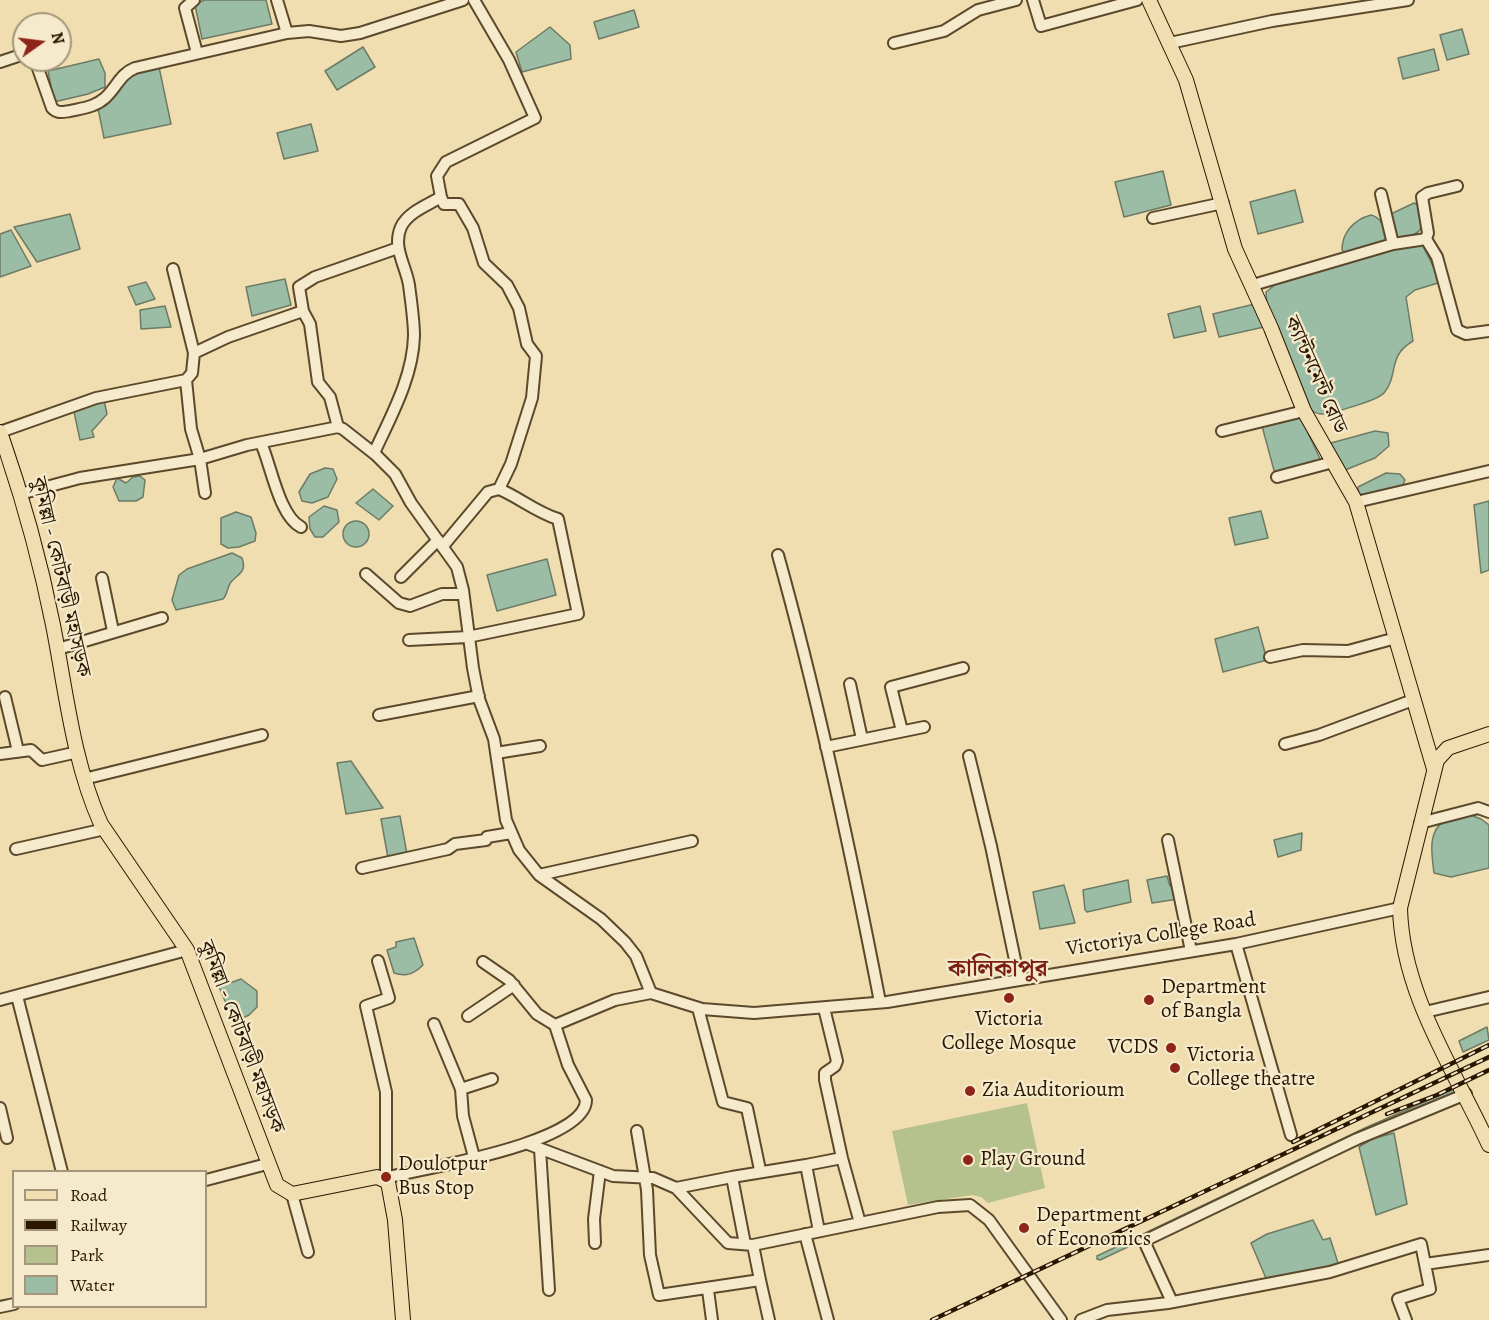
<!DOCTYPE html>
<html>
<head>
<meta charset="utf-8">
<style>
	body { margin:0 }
	#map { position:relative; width:1489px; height:1320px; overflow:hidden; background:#f0deb0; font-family:Alegreya,serif }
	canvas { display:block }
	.legend { position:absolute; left:12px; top:1170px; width:195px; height:138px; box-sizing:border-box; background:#f5eacc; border:2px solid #a4967a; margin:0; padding:8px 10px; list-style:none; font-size:18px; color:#2b1700 }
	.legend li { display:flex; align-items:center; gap:12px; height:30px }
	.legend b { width:30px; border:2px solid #a4967a }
	.north { position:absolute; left:12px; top:12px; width:60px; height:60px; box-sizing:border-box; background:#f5eacc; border:2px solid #a4967a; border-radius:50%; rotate:76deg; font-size:16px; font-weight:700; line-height:24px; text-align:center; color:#2b1700 }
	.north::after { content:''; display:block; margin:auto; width:21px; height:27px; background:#8f2418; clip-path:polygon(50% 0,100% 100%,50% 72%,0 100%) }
</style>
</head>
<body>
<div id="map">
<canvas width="1489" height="1320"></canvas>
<ul class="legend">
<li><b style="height:8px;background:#f0deb0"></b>Road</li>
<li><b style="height:8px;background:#2b1700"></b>Railway</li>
<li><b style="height:16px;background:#b5c28e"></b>Park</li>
<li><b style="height:16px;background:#9bbda6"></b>Water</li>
</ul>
<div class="north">N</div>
</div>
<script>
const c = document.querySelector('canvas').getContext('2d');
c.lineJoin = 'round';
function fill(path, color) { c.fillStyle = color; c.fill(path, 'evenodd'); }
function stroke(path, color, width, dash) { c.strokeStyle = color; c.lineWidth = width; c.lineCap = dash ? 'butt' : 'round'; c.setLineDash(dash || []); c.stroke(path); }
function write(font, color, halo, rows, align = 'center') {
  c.font = font + ' Alegreya,"Noto Serif Bengali",serif'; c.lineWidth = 4.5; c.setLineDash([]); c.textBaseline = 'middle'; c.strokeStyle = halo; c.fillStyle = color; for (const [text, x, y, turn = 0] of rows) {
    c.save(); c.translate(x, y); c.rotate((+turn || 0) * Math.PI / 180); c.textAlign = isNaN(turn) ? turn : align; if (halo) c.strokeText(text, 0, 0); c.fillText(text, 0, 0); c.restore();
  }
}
fill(new Path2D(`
	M1027 1103 1045 1188 988 1203 981 1197 972 1195 908 1205 892 1131Z`), '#b5c28e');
const water = new Path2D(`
	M204 0H266L272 24 202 39 195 5Z
	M634 10 639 27 599 39 594 22Z
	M550 27 570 45 571 59 522 72 516 52Z
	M1462 29 1469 54 1447 60 1440 35Z
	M363 47 375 67 337 90 325 71Z
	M1434 49 1439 70 1403 79 1398 58Z
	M99 59 105 73V87L88 94 54 102 48 71Z
	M159 67 171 124 104 138 98 108 126 77Z
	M311 124 318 151 284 159 277 133Z
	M1163 171 1171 205 1124 217 1115 182Z
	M1295 190 1303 222 1258 234 1250 202Z
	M1414 203 1420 206C1427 232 1418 237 1393 238L1389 218 1393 213Z
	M70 214 80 249 37 262 14 227Z
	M1371 215C1383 218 1384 229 1387 240L1347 254 1342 250C1342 233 1353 220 1371 215Z
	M11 230 31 266 0 277V234Z
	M1416 242 1422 244 1440 280 1438 283 1415 290 1406 297 1413 341C1387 356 1399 375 1384 393 1378 400 1332 414 1321 414 1317 414 1312 411 1308 408L1267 307 1266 292 1276 284Z
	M285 279 291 305 252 316 246 287Z
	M146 282 155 299 136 305 128 287Z
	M1259 303 1264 327 1219 337 1213 314Z
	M165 306 171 327 141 329 140 310Z
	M1200 306 1206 331 1174 338 1168 314Z
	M104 400 107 414 92 431 94 437 80 440 73 407Z
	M1300 416 1322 463 1275 474 1262 426Z
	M1375 431 1388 433 1389 446 1375 458 1345 470 1330 449 1331 443Z
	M325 468 333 469 337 479 328 497 312 503 302 501 299 492 310 474Z
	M1386 473 1400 474 1405 480 1402 487 1359 495 1358 487Z
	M140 476 145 480 143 497 136 501H119L113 487 117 478 126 483 133 477Z
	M373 489 393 506 379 520 356 503Z
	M1489 501V570L1481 573 1474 505Z
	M324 506 337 510 339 522 323 537H315L310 529 309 517Z
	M1261 511 1268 538 1235 545 1229 518Z
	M236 512 251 517 256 533 255 541 239 547 228 548 221 544V518Z
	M343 534a13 13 0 1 1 26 0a13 13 0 1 1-26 0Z
	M232 553 242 558C247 572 239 573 231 582 227 587 228 594 223 599L176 610 172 600 179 575 187 569Z
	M547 559 556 595 497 611 487 575Z
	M1258 627 1267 660 1223 672 1215 639Z
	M351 761 383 808 346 814 337 763Z
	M1468 814 1481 819 1489 825V868L1451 877 1434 873C1432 856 1427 832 1444 821 1450 817 1461 816 1468 814Z
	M400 816 407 854 388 858 381 819Z
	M1302 833 1301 850 1278 857 1274 840Z
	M1167 876 1170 886H1175L1178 899 1152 903 1147 880Z
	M1128 880 1131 902 1087 912 1085 910 1083 890Z
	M1064 885 1075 923 1040 929 1033 892Z
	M414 938 423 965C414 974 406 977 394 973L387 950 396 947V942Z
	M241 979 257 991V1007L249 1015 234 1022 219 987Z
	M1487 1027 1489 1040 1463 1052 1459 1041Z
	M1456 1088 1460 1091 1100 1260 1097 1259V1256L1365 1128Z
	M1394 1133 1407 1204 1376 1215 1359 1147 1372 1139Z
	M1313 1220 1323 1240 1330 1238 1339 1266 1268 1283 1251 1243 1267 1234Z`);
fill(water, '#9bbda6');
stroke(water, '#6e7b64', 1.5);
const minor = new Path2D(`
	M194 0 185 8 197 53
	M277 0 287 33
	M1033 0 1041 26 1137 0
	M894 43 944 31 978 10 1016 0
	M1170 43 1272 21 1408 0
	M35 60 52 108C58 114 63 112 70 111 83 108 95 107 105 98 117 87 120 74 135 68L287 33 309 31 341 36 360 33 463 0
	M0 62 24 54
	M1381 194 1393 244
	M441 197 444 204H459L473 228 484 263 507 285 519 308 527 344 536 356 532 398 511 464 499 489 488 492 443 546
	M1153 218 1223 203
	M1426 239 1428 233 1422 197 1428 193 1457 186
	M173 269 194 353
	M1253 285 1393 244 1426 239 1437 257 1457 330 1466 334 1489 331
	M338 427 330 397 318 382 310 324 303 311 299 287 315 277 398 248
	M1222 431 1304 411
	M0 432 96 398 186 380
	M261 443C271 465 279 516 301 527
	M374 453C391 416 413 377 414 336 414 320 411 301 409 285 406 266 392 247 401 227 408 212 428 205 441 197L437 176 446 162 535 118 509 60 474 0
	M1277 477 1333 462
	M205 493 200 459 191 429 186 380 192 373 194 353 228 337 303 311
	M20 494 80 478 200 459 247 445 338 427 343 429 376 455 395 474 411 503 457 567 463 590 473 668 479 699 494 739 506 820 519 850 539 875 601 919 625 942 636 956 651 993
	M1356 502 1489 471
	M778 555C819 702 851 852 880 1002
	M366 574 399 603 410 606 442 594H463
	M401 577 438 540
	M102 578 113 631
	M409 640 468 637 578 614 558 519C536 512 520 498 499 489
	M58 649 162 618
	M1270 657 1303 650 1348 651 1396 638
	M850 684 862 739
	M5 697 18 751
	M379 715 479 696
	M902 731 891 687 963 668
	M1285 744 1319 735 1413 700
	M826 747 924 727
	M496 753 540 746
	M0 754 31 750 42 760 78 752
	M969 756 991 846 1019 979
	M84 779 262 735
	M1420 823 1478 808 1489 812
	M1168 840 1191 951
	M16 849 105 829
	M362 868 448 849 455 844 486 840 487 837 511 833
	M539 875 692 841
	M1236 944 1291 1135
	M378 961 389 998 366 1006 386 1092V1180
	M483 962 509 980 537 1014 555 1025
	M17 996 62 1172
	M0 1000 187 950
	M698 1008 723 1102 747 1108 760 1170
	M824 1008 837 1061 835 1066 825 1073V1080L842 1158 860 1223
	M1425 1012 1489 997
	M468 1016 514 985
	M434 1024 461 1089 463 1116 474 1157
	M461 1089 492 1079
	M0 1108 7 1138
	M637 1131 647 1190 650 1255 659 1295 760 1280 753 1245
	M528 1144 613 1176 653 1178 676 1188 728 1243 753 1245 938 1207 970 1205 989 1220 1061 1320
	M540 1149 549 1290
	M206 1180 267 1164
	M386 1180 389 1177C425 1168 586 1143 586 1100L568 1065 555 1025 615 1000 651 993 702 1009 754 1013 887 1002 1236 944 1400 908
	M676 1188 732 1177
	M292 1194 308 1252
	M819 1231 806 1165 842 1158
	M805 1234 828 1320
	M595 1243 594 1219 600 1171
	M745 1244 732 1177 806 1165
	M1425 1264 1489 1255
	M760 1280 769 1320
	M708 1290 712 1320
	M1172 1302 1144 1241 1357 1139 1466 1094
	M0 1307 14 1304
	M1081 1320 1107 1310 1168 1303 1330 1272 1421 1244 1430 1289 1398 1299 1406 1320`);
const major = new Path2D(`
	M1149 0 1186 80 1235 249 1271 328 1304 411 1356 502 1434 769
	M0 432C22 495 40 560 53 625 66 691 73 762 101 824L187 950 277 1185 292 1194 377 1177 388 1182 395 1220 403 1320
	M1489 734 1448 748 1437 760 1400 908C1402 994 1454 1069 1489 1145`);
stroke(minor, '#5c492c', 14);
stroke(major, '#2b1700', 16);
stroke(minor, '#f5eacc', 10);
stroke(major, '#f0deb0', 14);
const rail = new Path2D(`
	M1387 1114 1437 1095 1489 1070
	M1293 1142 1489 1045
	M932 1320 1489 1057`);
stroke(rail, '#2b1700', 4.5);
stroke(rail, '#f5eacc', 2, [7]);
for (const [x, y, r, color] of [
	[1009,998,6,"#8f2418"],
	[1149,1000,6,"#8f2418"],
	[1171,1048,6,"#8f2418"],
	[1175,1068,6,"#8f2418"],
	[970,1091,6,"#8f2418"],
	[968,1160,6,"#8f2418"],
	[386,1177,6,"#8f2418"],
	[1024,1228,6,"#8f2418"]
]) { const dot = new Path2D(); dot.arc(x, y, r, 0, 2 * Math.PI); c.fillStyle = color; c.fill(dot); stroke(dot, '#f5eacc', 2); }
write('21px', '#2b1700', '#f5eacc', [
	["ক্যান্টনমেন্ট রোড",1315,375,66],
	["কুমিল্লা - কোটবাড়ী মহাসড়ক",60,577,77],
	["Victoriya College Road",1161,935,-9],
	["কুমিল্লা - কোটবাড়ী মহাসড়ক",241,1037,69]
]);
write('21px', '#2b1700', '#f5eacc', [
	["Department",1161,988],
	["of Bangla",1161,1012],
	["Victoria",1009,1020,"center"],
	["College Mosque",1009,1044,"center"],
	["VCDS",1159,1048,"right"],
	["Victoria",1187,1056],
	["College theatre",1187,1080],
	["Zia Auditorioum",982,1091],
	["Play Ground",980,1160],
	["Doulotpur",398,1165],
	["Bus Stop",398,1189],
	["Department",1036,1216],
	["of Economics",1036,1240]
], 'left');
write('bold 24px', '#7a1f14', '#f5eacc', [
	["কালিকাপুর",998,970]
]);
</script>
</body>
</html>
